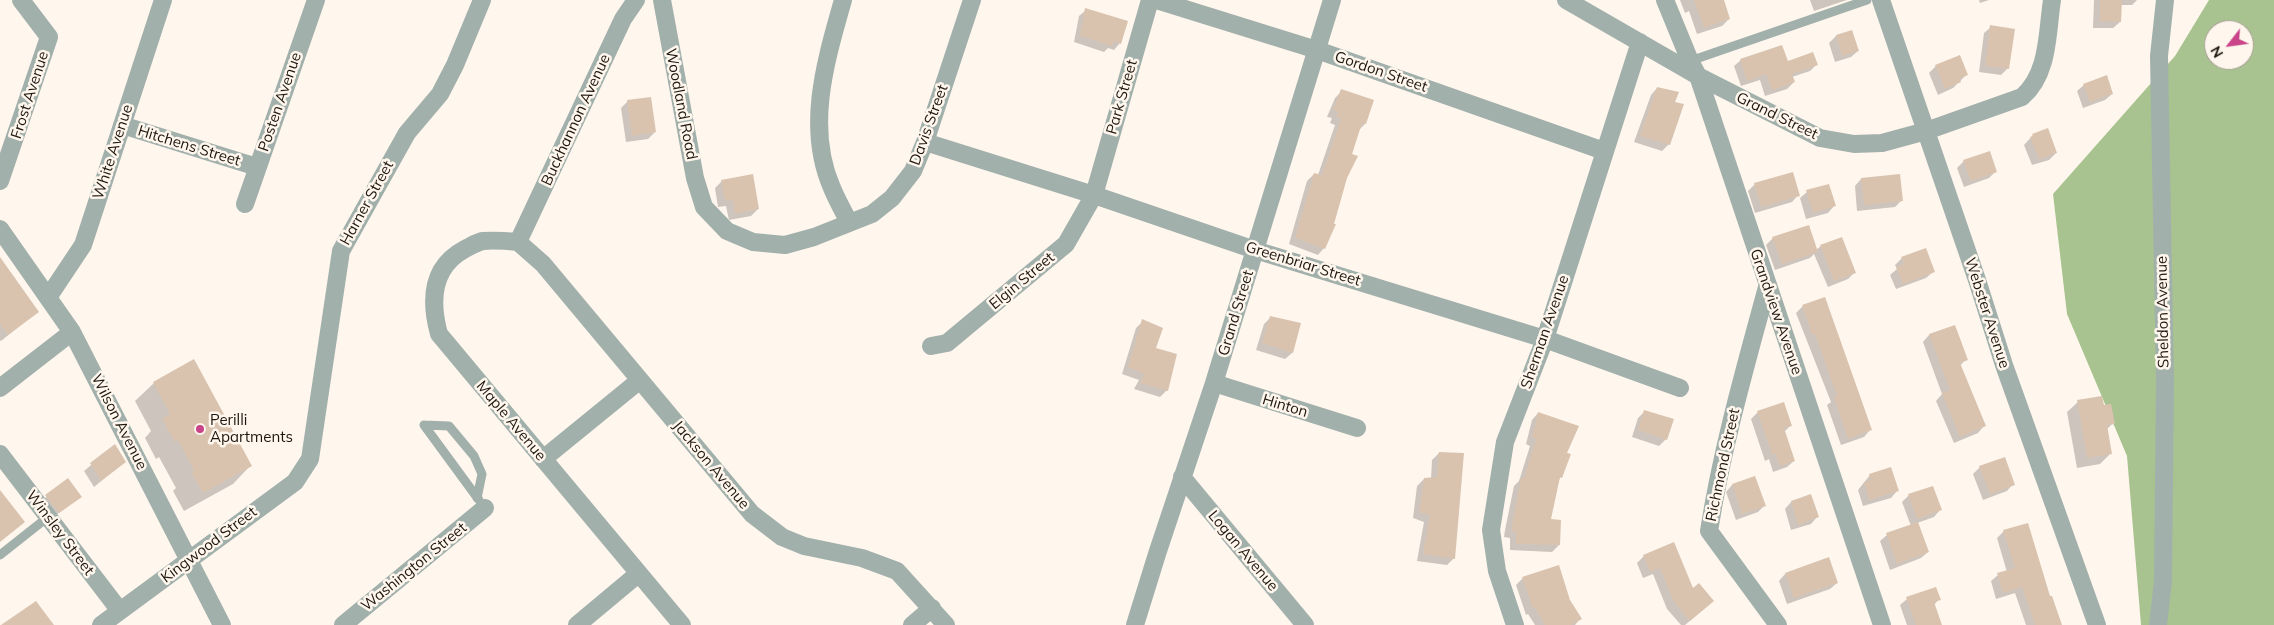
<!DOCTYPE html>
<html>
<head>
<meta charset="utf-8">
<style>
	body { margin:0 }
	#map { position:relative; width:2274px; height:625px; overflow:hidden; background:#fff6ed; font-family:Mulish,sans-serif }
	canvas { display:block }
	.north { position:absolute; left:2204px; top:20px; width:50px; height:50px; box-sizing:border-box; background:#fff6ed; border:1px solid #a59d94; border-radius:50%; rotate:240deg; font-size:14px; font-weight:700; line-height:20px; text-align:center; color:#1e170f }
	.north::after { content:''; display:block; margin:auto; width:18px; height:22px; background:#c94488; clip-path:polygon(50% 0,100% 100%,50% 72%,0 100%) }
</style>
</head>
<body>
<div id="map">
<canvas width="2274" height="625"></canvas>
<div class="north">N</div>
</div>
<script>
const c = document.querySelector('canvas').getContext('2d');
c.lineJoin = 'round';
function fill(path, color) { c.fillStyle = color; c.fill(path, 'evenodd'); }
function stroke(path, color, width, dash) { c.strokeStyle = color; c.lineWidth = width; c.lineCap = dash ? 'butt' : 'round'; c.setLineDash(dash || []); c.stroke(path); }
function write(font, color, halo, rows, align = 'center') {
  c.font = font + ' Mulish,sans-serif'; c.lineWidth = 5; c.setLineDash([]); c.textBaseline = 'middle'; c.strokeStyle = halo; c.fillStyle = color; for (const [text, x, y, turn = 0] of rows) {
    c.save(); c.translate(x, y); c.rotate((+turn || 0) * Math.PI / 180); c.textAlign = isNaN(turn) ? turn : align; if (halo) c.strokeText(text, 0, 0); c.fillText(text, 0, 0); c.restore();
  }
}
fill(new Path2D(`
	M2209 0H2274V625H2141L2127 456 2067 314 2053 194 2175 56ZM2214 30H2244V60H2214Z`), '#a8c38f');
fill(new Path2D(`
	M1680 0H1722L1729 19 1722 26 1697 34 1689 11 1685 13Z
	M1810 0H1847L1814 11Z
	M1979 0H1989L1980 3Z
	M2094 0H2137L2132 5H2120V22L2113 28H2093Z
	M1086 10 1120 43 1114 50 1108 48 1104 52 1074 42 1079 16Z
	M1991 27 2008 68 2001 75 1979 72 1984 33Z
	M1852 32 1858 51 1851 57 1835 62 1829 43 1836 36Z
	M1741 60 1816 65 1810 71 1792 77 1794 82 1787 89 1765 96 1760 80 1741 86 1734 66Z
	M1936 66 1966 75 1953 88 1938 95 1929 73Z
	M2084 85 2112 94 2105 100 2083 108 2077 91Z
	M1657 88 1674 103 1669 144 1662 151 1634 142 1651 95Z
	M1342 91 1365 124 1359 130 1324 248 1318 255 1289 244 1307 181 1314 174 1318 175 1335 125 1330 123 1332 118 1327 117 1335 98Z
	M628 101 655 132 648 139 626 142 621 108Z
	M2033 135 2056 153 2049 160 2032 165 2024 145Z
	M1964 161 1996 171 1989 178 1964 187 1957 168Z
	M1861 179 1901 201 1895 207 1857 211 1855 186Z
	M722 181 758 209 751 216 729 220 726 206 718 207 715 188Z
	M1755 184 1798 195 1792 202 1755 213 1748 191Z
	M1807 192 1834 206 1828 213 1806 219 1800 198Z
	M1773 238 1816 250 1821 246 1855 272 1848 279 1828 287 1814 254 1810 258 1775 270 1766 245Z
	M1902 258 1933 272 1926 278 1896 289 1890 275 1897 269 1895 265Z
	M0 270 37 312 1 341 0 340Z
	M1825 299 1870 430 1864 437 1841 445 1827 405 1831 402 1796 313 1802 307Z
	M1271 317 1299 324 1292 353 1285 359 1256 350 1264 324Z
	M1143 321 1154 348 1167 390 1160 397 1134 389 1139 380 1122 374 1136 328Z
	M1954 326 1966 359 1960 366 1984 426 1978 433 1954 443 1936 401 1942 394 1923 342 1929 335Z
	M154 383 251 465 233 484 184 511 173 491 176 488 159 457 156 459 145 438 151 431 135 401Z
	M2078 402 2103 406 2113 423 2106 430 2111 453 2100 464 2077 468 2067 412Z
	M1645 411 1666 439 1659 446 1632 437 1638 418Z
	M1758 412 1791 425 1784 432 1794 461 1787 467 1773 472 1769 459 1765 461 1751 419Z
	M1538 413 1561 477 1558 481 1550 521 1559 545 1552 552 1510 550V538L1504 537 1505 530 1514 486 1519 481 1530 446 1526 444 1532 420Z
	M115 445 117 468 94 487 84 471Z
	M1439 453 1454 558 1447 565 1417 561 1424 522 1413 518 1417 486 1424 479H1431L1432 460Z
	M1980 467 2013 484 2007 491 1983 500 1973 474Z
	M1870 475 1897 491 1891 498 1863 506 1858 490Z
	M1755 478 1765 505 1758 512 1736 520 1726 492 1732 485Z
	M68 479 80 497 51 519 39 503Z
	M1909 495 1940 510 1934 517 1917 523 1928 552 1921 558 1890 570 1880 541 1887 535 1911 526 1902 502Z
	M1791 502 1817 517 1811 524 1791 530 1785 509Z
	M2004 531 2049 598 2061 625H2026L2015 593 1996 599 1991 581 1998 575 2007 572 1997 538Z
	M1644 556 1693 590 1713 601 1685 625H1681L1667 609 1653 574 1643 578 1637 563Z
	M1785 574 1837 583 1830 589 1787 604 1779 581Z
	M1523 578 1569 600 1580 619 1575 625H1535L1528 614 1526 615 1516 585Z
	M1907 599H1939L1934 605 1941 625H1907L1900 605Z`), '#0003');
fill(new Path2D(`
	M1694 0H1724L1730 19 1704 28Z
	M2100 0H2122L2121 22 2100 21Z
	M1085 8 1128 21 1121 44 1114 41 1112 46 1080 36Z
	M1990 25 2015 29 2009 69 1985 66Z
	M1852 30 1859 51 1842 56 1836 35Z
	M1782 45 1788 61 1813 52 1818 65 1792 74 1795 82 1772 90 1766 74 1747 81 1740 59Z
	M1960 55 1968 75 1960 78 1961 82 1945 89 1935 65Z
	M2107 75 2113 94 2090 102 2083 84Z
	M1657 87 1679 92 1675 102 1684 104 1670 145 1640 136Z
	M1341 89 1374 100 1366 124 1362 123 1352 154 1358 156 1347 178 1334 224H1336L1325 249 1295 238 1314 173 1322 175 1341 118 1336 117 1338 112 1333 110Z
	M651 97 656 132 632 136 627 100Z
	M2048 128 2057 153 2039 159 2030 137 2033 136 2032 134Z
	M1990 151 1997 172 1971 181 1963 160Z
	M1793 172 1800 196 1761 207 1754 183Z
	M753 174 759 209 735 214 733 200 725 201 721 180Z
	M1900 174 1903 201 1864 205 1861 178Z
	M1829 184 1836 206 1813 213 1806 190Z
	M1809 225 1818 252 1782 264 1772 237Z
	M1842 237 1856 273 1834 281 1820 245Z
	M1926 248 1935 272 1903 284 1896 267 1904 264 1901 257Z
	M0 257 39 312 8 335 0 324Z
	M1825 297 1872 430 1848 439 1834 397 1837 396 1815 334 1812 335 1802 305Z
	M1270 316 1301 323 1293 353 1262 343Z
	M1142 319 1163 328 1156 348 1177 354 1168 391 1140 383 1144 374 1128 367Z
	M1955 325 1968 360 1960 363 1986 426 1960 437 1942 393 1950 390 1929 334Z
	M194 359 252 466 203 493 191 472 194 470 178 440 175 442 162 419 170 414 153 382Z
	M2102 396 2104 405 2111 404 2115 424 2107 425 2112 454 2087 458 2077 400Z
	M1784 402 1792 426 1784 428 1795 461 1780 466 1775 453 1772 455 1757 411Z
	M1644 410 1674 419 1667 440 1638 430Z
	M1538 412 1579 426 1567 453 1571 454 1562 478 1560 477 1551 519 1561 520 1560 545 1516 544V532L1511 531 1521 478H1524L1536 439 1532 438Z
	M115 444 126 462 101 481 90 463Z
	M1439 452 1464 453 1455 559 1423 554 1430 515 1419 512 1424 478 1437 477Z
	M2005 457 2015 485 1990 494 1979 466Z
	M1891 467 1899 491 1869 500 1864 482 1871 480 1869 474Z
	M1755 476 1766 506 1742 514 1732 484Z
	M68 478 82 497 59 513 45 495Z
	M1933 486 1942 510 1917 519 1908 494Z
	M0 490 25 522 0 542Z
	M1811 494 1819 517 1798 525 1791 501Z
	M1918 522 1929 552 1897 564 1886 533Z
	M2028 523 2050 596H2052L2062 625H2035L2022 587 2003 593 1997 573 2015 568 2003 530Z
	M1674 542 1693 588 1699 583 1714 601 1690 621 1674 602 1660 568 1650 572 1643 555Z
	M1829 557 1838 583 1794 598 1785 573Z
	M1559 565 1570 600 1582 619 1571 625H1545L1535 608 1533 609 1522 577Z
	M1936 587 1941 600 1934 602 1942 625H1916L1906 597Z
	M36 601 54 625H1Z`), '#d9c3af');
stroke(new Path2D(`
	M1690 61 1867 0
	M424 425 449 426 474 456 482 474 477 498
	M424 425 479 500
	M0 555 48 517`), '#a2b0ac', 9);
stroke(new Path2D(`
	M662 0 695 178 704 207 727 231 753 242 785 245 814 237 872 214 892 198 913 171 925 142 972 0
	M843 0C826 60 805 127 832 188 837 200 843 211 849 222
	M1156 0 1317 50 1604 151
	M1566 0 1698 76 1820 138 1854 144 1882 143 1926 131 2022 97C2049 74 2047 33 2052 0
	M1665 0 1690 61 1698 76 1882 625
	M1881 0 1977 280 2004 365 2097 625
	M122 125 257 167
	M925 142 1094 195 1255 250 1545 339 1680 388
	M0 181 49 37 21 0
	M245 204 316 0
	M0 229 72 332 222 625
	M518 242 543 264 752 514 782 537 804 546 862 558 897 571 946 625
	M518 242C507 241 494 240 483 241 477 242 471 246 465 249 431 267 430 301 439 334L682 625
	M518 242 623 19 636 0
	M1767 287C1745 368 1722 448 1709 531L1778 625
	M49 296 83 245 163 0
	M931 346 947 343 1066 244 1094 195 1150 0
	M1214 383 1357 428
	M0 388 72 332
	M0 454 120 611
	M543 459 640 380
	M1182 477 1305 625
	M101 625 295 482 310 459 341 251 407 133 440 94 455 65 482 0
	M343 625 485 508
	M577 625 638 574
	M912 625 932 608
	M1135 625 1157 554 1214 383 1332 0
	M1515 625 1497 571 1491 530 1505 442 1545 339 1640 42
	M2158 625 2163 581 2165 379 2159 56 2165 0`), '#a2b0ac', 18);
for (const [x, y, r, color] of [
	[200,429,5,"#c94488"]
]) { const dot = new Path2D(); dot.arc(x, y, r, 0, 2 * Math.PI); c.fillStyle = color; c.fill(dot); stroke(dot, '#fff6ed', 2); }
write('15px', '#1e170f', '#fff6ed', [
	["Gordon Street",1381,72,19],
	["Frost Avenue",30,95,-72],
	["Park Street",1122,97,-74],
	["Posten Avenue",280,102,-71],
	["Woodland Road",681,104,79],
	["Grand Street",1777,116,26],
	["Buckhannon Avenue",576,120,-65],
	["Davis Street",929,125,-70],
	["Hitchens Street",189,146,17],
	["White Avenue",113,152,-72],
	["Harner Street",367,203,-61],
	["Greenbriar Street",1303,264,17],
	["Elgin Street",1022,281,-40],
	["Grandview Avenue",1776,312,71],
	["Sheldon Avenue",2163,312,-91],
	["Grand Street",1236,313,-73],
	["Webster Avenue",1987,313,72],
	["Sherman Avenue",1545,332,-71],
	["Hinton",1285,406,17],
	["Maple Avenue",511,421,50],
	["Wilson Avenue",119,422,63],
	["Jackson Avenue",711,465,50],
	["Richmond Street",1723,465,-78],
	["Winsley Street",60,533,53],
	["Kingwood Street",209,545,-37],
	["Logan Avenue",1243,551,50],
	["Washington Street",414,567,-39]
]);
write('15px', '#1e170f', '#fff6ed', [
	["Perilli",210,420],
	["Apartments",210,437]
], 'left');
</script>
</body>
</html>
